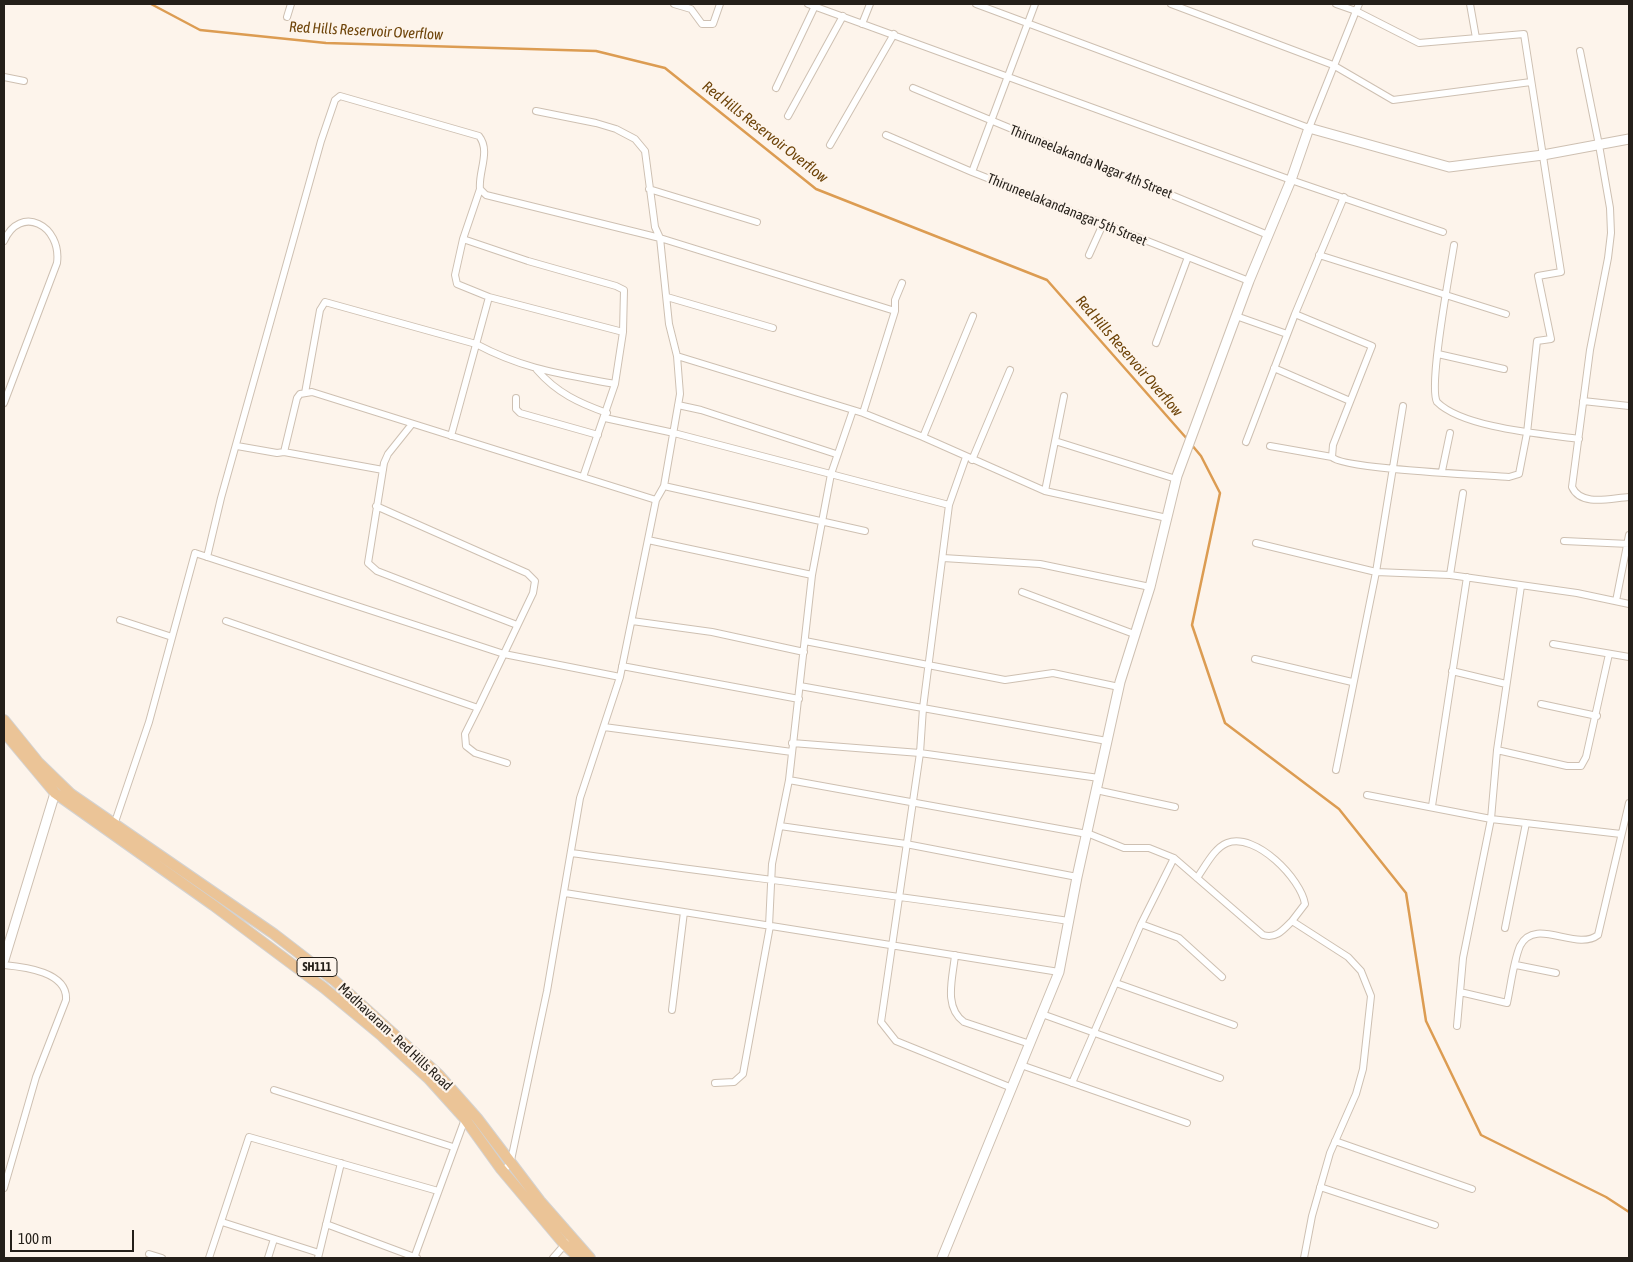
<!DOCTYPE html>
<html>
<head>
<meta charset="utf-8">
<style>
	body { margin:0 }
	#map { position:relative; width:1633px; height:1262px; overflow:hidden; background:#fdf4eb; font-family:"Asap Condensed",sans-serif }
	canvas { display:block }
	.frame { position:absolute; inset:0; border:5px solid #241f19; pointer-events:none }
	.scale { position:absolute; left:10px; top:1230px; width:124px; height:22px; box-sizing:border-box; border:2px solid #241f19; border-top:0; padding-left:6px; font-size:15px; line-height:18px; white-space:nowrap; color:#241f19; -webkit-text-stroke:4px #fdf4eb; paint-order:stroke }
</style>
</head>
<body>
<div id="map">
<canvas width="1633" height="1262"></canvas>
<div class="frame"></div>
<div class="scale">100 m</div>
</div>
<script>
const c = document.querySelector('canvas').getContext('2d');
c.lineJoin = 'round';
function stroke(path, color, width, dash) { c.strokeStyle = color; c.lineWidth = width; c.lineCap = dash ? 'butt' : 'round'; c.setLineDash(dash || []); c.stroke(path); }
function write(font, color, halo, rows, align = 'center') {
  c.font = font + ' "Asap Condensed",sans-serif'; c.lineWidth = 4.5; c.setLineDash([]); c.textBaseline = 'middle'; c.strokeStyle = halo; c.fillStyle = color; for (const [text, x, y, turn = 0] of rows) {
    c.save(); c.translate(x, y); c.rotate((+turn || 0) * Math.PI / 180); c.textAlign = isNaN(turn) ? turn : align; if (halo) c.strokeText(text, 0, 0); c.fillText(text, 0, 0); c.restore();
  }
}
stroke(new Path2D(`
	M151 4 200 30 326 43 596 51 665 68 816 189 1047 280 1188 440
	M1191 444 1201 456 1220 493 1192 625 1225 723 1339 809 1406 893 1426 1021 1481 1135 1606 1197 1629 1212`), '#dc9c52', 2.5);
const minor = new Path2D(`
	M674 4 691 9 702 24H713L720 4
	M808 4 1291 180 1443 232
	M976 4 1309 128 1356 11 1336 4
	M1171 4 1333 65 1393 100 1531 82
	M1470 4 1476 38
	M287 17 291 4
	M862 24 870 4
	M1580 51 1599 145 1610 208 1611 233 1608 258 1590 350 1572 487C1581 507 1611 498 1629 497
	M4 77 24 81
	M776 88 815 6
	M913 88 1268 235
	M536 111 596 123 616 129 635 139 645 151 655 227 660 238 669 324 677 356
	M788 116 843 16
	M886 135 972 172 1249 281
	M830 145 894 34
	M972 172 1035 4
	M480 189 463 239 528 261 616 286 624 290 623 332 615 384 583 477
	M649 189 757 222
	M463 239 455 275 457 284 489 297 623 332
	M4 241C20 204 62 225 57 263L4 403
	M1454 245C1450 271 1428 386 1437 402 1463 428 1543 434 1579 439
	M1089 255 1103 224
	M1319 255 1506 314
	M667 297 773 328
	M1295 314 1372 346 1333 445 1332 457C1341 469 1484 475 1509 477L1519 474 1527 433 1537 341 1551 339 1538 276 1561 272 1524 34 1419 43 1356 11 1359 4
	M1236 316 1287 334
	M1156 343 1188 257
	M1438 354 1504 369
	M1274 368 1350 401
	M537 370C557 393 579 403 607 413
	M305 393 320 310 325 302 476 344C525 370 562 374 615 384
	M516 398V409L520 413 598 435
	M1583 401 1629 406
	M678 405 701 410 836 454
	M863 413 895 311V300L902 283
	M605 418 674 433 949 505
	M412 424 388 454 384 463 368 563 377 571 517 625
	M451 436 489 297
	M923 437 973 316
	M1055 441 1176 479
	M1246 442 1295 314 1344 197
	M237 446 277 453 284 452 297 398 300 394 312 392 656 500
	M1270 446 1332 457
	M284 452 383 470
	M966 457 949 505 923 708 920 753 881 1022 896 1041 1012 1088
	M972 460 1010 370
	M1442 471 1450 433
	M664 486 865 531
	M1045 491 1064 396
	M648 540 812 575
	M1564 541 1629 544
	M1256 543 1376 572 1450 575 1577 593 1629 604
	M207 557 221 498 321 141 335 100 340 96 479 136C491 151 478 172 480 189L486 195 660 238 895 311
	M943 558 1040 564 1150 587
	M1450 575 1463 493
	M1521 586 1497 750 1491 819 1621 834
	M1022 592 1134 634
	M1616 601 1629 535
	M120 620 172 637
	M226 621 478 708 533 593 535 581 527 573 376 506
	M632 621 712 632 804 652
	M805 641 1005 680 1053 673 1119 687
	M1553 644 1629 657
	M1255 659 1352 682
	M622 666 799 699
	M1452 671 1506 684
	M800 686 1107 741
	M1541 704 1597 716
	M478 708 465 734 466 746 475 753 507 763
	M604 727 792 752
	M792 743 920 753 1099 778
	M1497 750 1567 766H1581L1586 757 1609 654
	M1336 770 1376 572 1403 406
	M789 780 1087 834
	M1096 790 1175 807
	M1367 795 1491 819 1463 958 1457 1026
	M1432 806 1467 577
	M114 825 149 722 195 553 504 654 620 677
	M780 826 906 844 1077 877
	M1087 833 1124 848H1149L1174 858 1263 935C1276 939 1283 930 1292 921L1348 957 1361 971 1371 996 1363 1069 1356 1094 1330 1153 1312 1216 1304 1258
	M571 853C737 876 904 896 1069 921
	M1197 878C1205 867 1214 848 1227 843 1256 832 1301 879 1305 904L1292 921
	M565 893 1059 972
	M1141 924 1179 938 1222 977
	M769 926 772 864 789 780 812 575 831 474 853 410
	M1505 928 1526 823
	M955 955C953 977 943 1007 964 1022L1030 1044
	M4 965C25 967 68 972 66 1000L36 1077 4 1188
	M1516 965 1556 973
	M1116 983 1234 1025
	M1460 992 1507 1003C1511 985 1513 963 1520 946 1535 916 1576 952 1598 935L1629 803
	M672 1010 684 912
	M1042 1014 1220 1078
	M1021 1065 1187 1123
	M715 1083 734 1082 743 1074 770 926
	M1072 1083 1141 924 1174 858
	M274 1090 453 1147
	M1335 1141 1472 1189
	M502 1170 510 1165 547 991 580 798 620 677 656 500 664 486 680 394 677 356 863 413 923 437 1045 491 1167 518
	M1320 1187 1435 1225
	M222 1222 319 1253
	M326 1224 417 1258
	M149 1254 162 1258
	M209 1258 249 1137 438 1191
	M268 1258 274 1239
	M318 1258 341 1163
	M414 1258 465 1119
	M553 1258 567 1242`);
const tertiary = new Path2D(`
	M4 960 55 793
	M942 1258 1059 972 1077 877 1120 682 1150 587 1177 476 1249 281 1291 180 1309 128 1449 167 1543 155 1629 139`);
const primary = new Path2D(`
	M4 720 38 762 71 794 274 934 335 981 439 1075 477 1118 540 1201 590 1258
	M4 732 55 793 213 905 324 988 382 1036 428 1078 465 1119 501 1169 564 1244 579 1258`);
stroke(minor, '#cec0b2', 8);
stroke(tertiary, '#cec0b2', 11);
stroke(primary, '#d3d2d1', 12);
stroke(minor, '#fff', 6);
stroke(tertiary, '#fff', 9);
stroke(primary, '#ebc497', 10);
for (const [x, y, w] of [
	[317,967,40]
]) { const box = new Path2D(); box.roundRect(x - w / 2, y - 9.5, w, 19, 4); c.fillStyle = '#fdf4eb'; c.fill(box); stroke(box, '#241f19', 1); }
write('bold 12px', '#241f19', null, [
	["SH111",317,967]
]);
write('14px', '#241f19', '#fdf4eb', [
	["Thiruneelakanda Nagar 4th Street",1091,162,22],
	["Thiruneelakandanagar 5th Street",1067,210,22],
	["Madhavaram - Red Hills Road",395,1037,43]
]);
write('italic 15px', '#6e4409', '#fdf4eb', [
	["Red Hills Reservoir Overflow",366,31,3],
	["Red Hills Reservoir Overflow",765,132,38],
	["Red Hills Reservoir Overflow",1129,356,49]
]);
</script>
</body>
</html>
